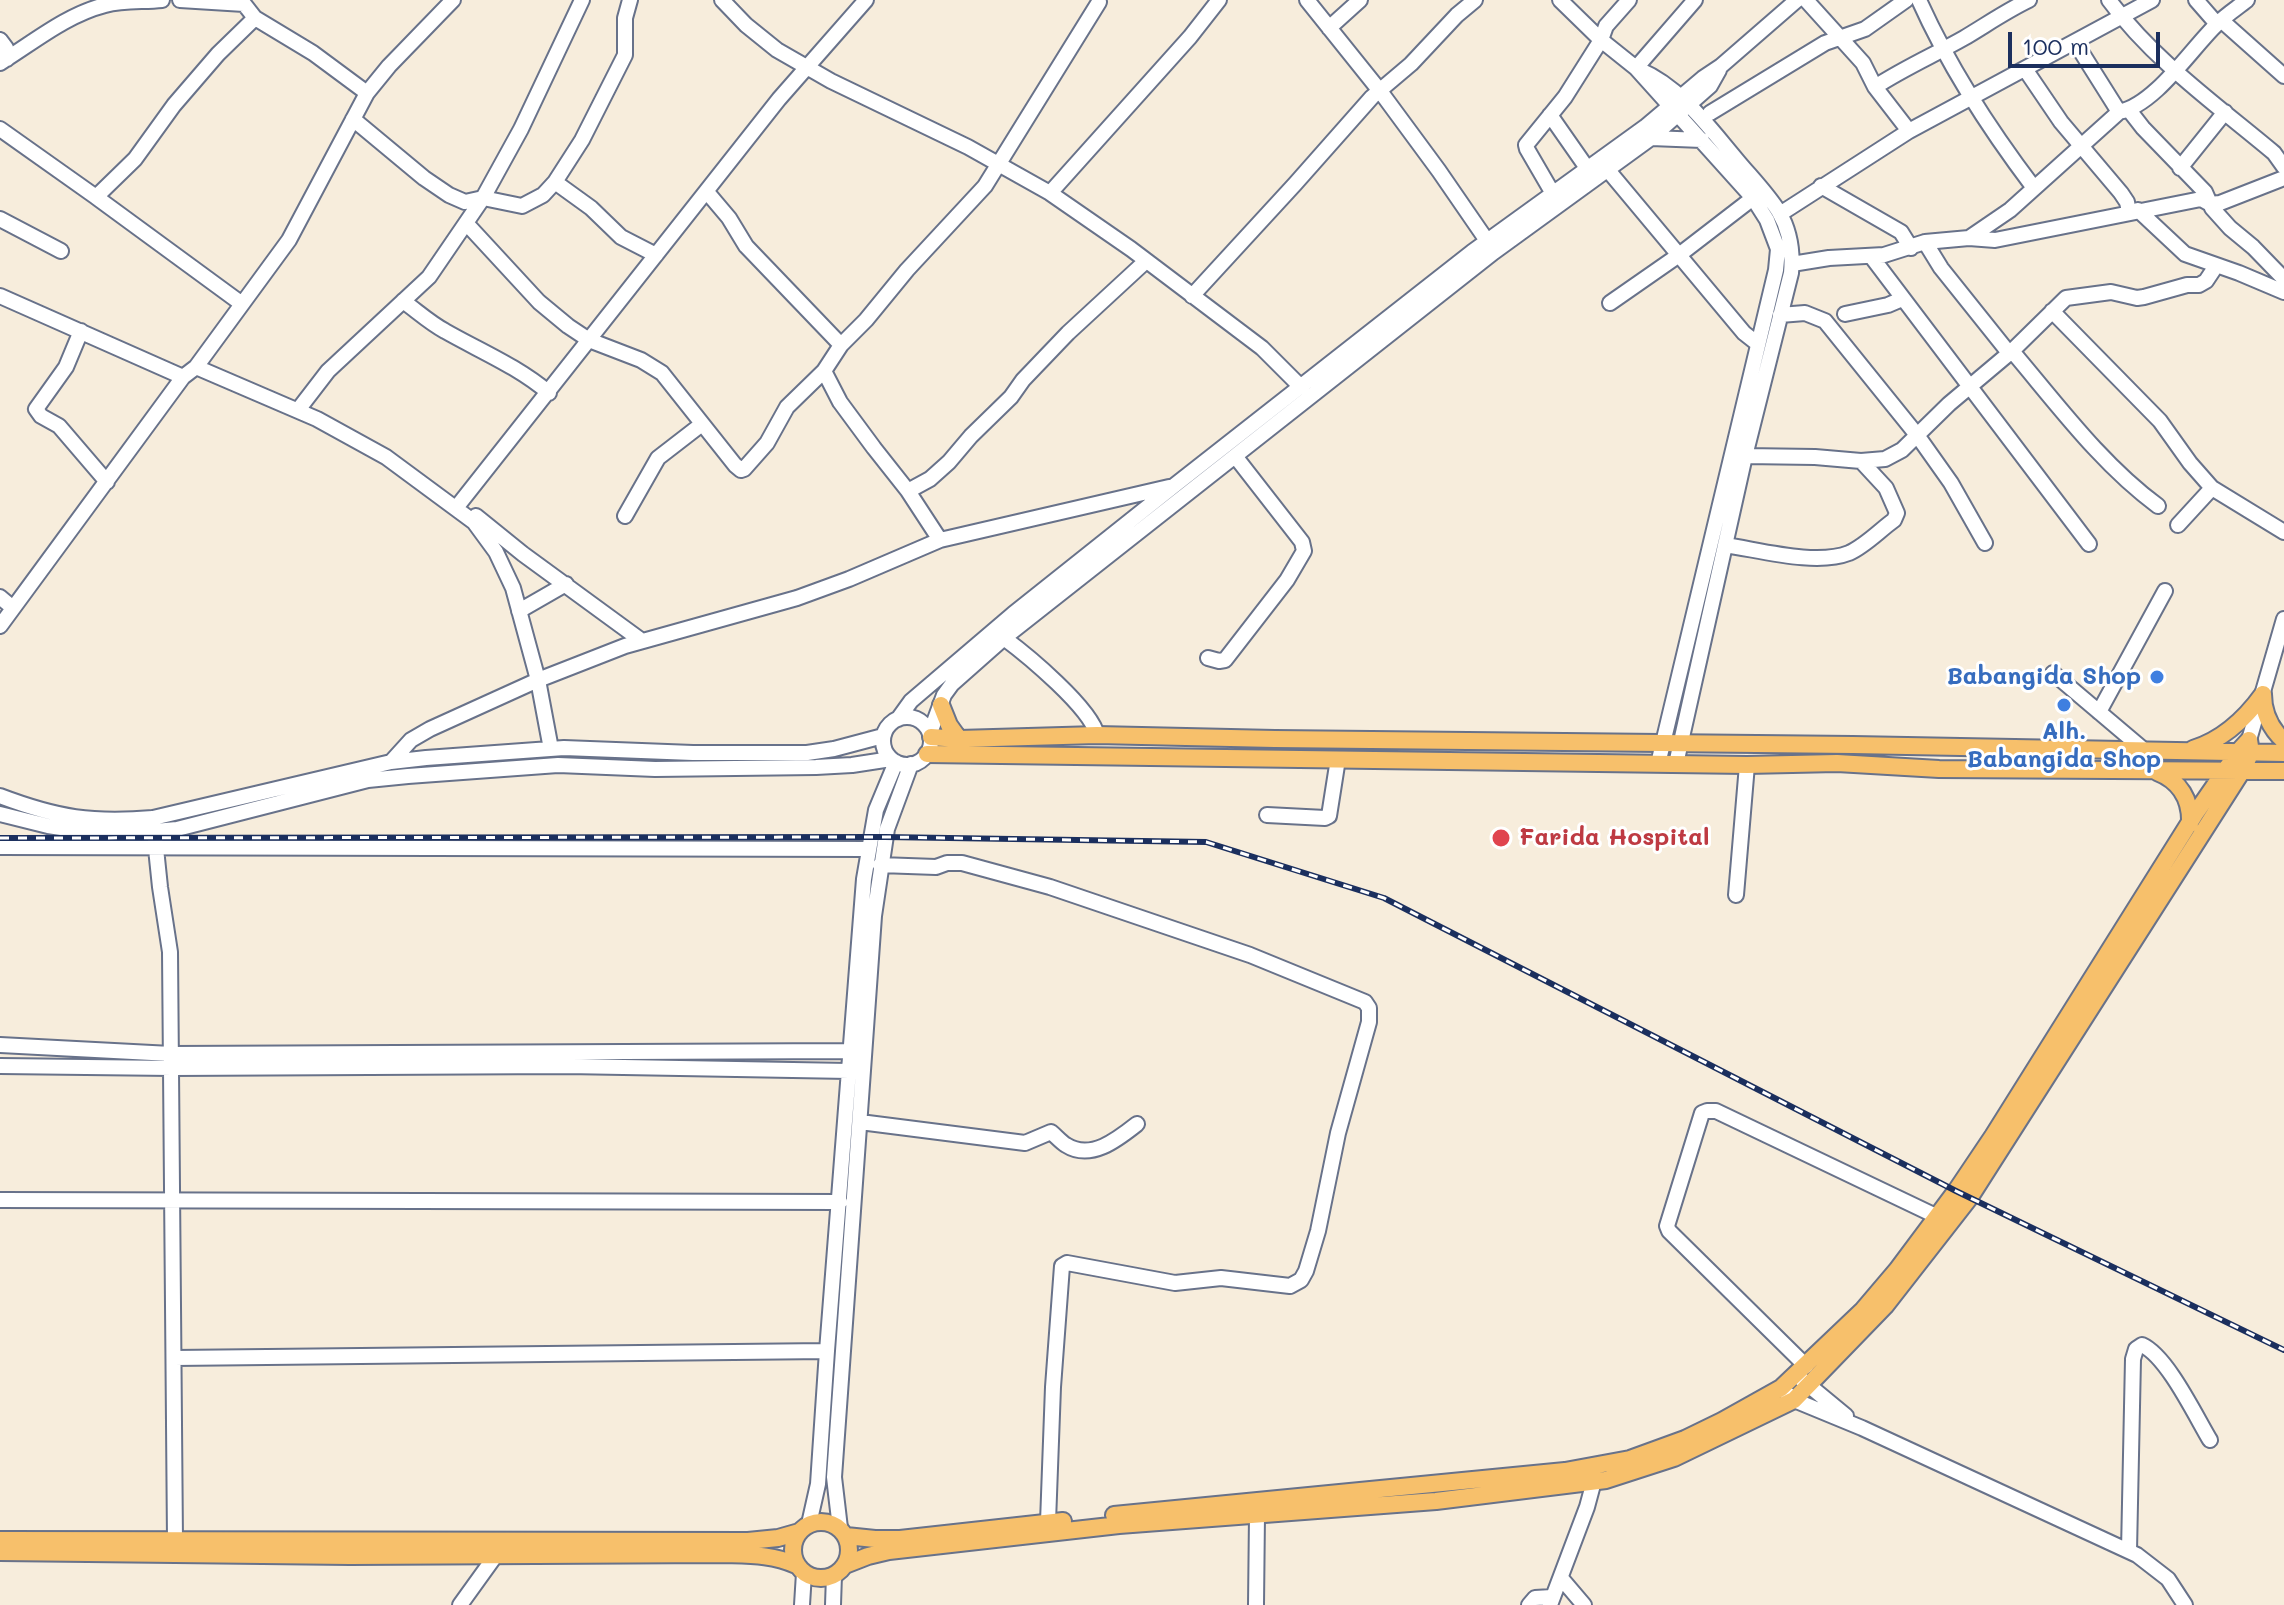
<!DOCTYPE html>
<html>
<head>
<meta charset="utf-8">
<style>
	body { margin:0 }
	#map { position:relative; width:2284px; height:1605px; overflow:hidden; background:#f7eddc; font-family:Mali,sans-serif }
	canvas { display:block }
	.scale { position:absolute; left:2008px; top:32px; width:152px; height:36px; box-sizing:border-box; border:4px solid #1b2f5e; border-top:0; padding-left:10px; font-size:24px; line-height:28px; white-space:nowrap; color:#1b2f5e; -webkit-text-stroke:6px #fff; paint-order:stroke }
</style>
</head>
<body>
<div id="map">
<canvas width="2284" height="1605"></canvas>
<div class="scale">100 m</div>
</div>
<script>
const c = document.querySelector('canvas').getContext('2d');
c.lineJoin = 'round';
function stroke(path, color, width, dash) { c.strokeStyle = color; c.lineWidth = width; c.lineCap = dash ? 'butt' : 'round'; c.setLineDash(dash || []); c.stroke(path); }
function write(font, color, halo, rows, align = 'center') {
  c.font = font + ' Mali,sans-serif'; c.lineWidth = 6; c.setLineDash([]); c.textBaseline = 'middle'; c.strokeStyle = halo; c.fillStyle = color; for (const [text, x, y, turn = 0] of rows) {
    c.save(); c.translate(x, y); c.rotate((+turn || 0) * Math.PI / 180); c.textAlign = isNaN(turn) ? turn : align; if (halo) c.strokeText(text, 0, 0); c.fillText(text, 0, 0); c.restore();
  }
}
const minor = new Path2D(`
	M180 0 244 4 255 18 313 53 367 93
	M722 0 746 25 777 50 831 81 968 147 1050 193 1131 249 1262 348 1301 387
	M1307 0 1380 91 1439 171 1492 248
	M1560 0 1601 40 1636 68 1753 198 1767 220 1778 249 1776 270 1658 764
	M1806 0 1863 63 1875 87 1909 131
	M1919 0C1949 67 1990 130 2034 188
	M2109 0C2153 60 2218 106 2274 153L2284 167
	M2196 0 2217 24
	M2221 20 2284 76
	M1329 28 1360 0
	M0 40 6 48 7 59
	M2075 42 2119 112
	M0 63C34 42 66 15 105 5 124 0 143 2 162 0
	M1636 68 1695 0
	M2025 69 2061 122 2121 193 2127 202 2129 212
	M1640 70C1680 87 1708 126 1736 159 1750 176 1767 193 1779 212 1790 231 1793 252 1791 273L1745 456 1676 764
	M1875 87C1904 68 1934 55 1964 38 1986 25 2006 11 2029 0
	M2129 110 2143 128 2205 192 2212 208 2230 228 2253 247 2284 279
	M1710 113 1825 43 1865 29 1906 0
	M1550 115 1587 168
	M353 119 424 178 449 195 465 202 483 198 522 206 543 195 555 182 582 140 625 55V18L630 0
	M0 129 96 197 135 159 174 105 218 54 255 18
	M1651 138 1702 140
	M2180 168 2225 112
	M1607 169 1744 333 1758 344
	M555 182 591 208 621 237 656 255
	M1821 186 1901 232 1911 248
	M707 192 729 218 746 246 841 345
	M1552 192 1527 149 1526 145 1565 97 1601 40 1606 26 1629 0
	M1050 193 1190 37 1219 0
	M96 197 242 304
	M2138 210 2185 254 2239 273 2284 292
	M1780 214 1909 131 2152 0
	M0 219 61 251
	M466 223 539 302 568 326 589 340 641 360 662 373 735 465 741 470 744 469 767 443 787 407 824 371 841 345 866 320 907 270 985 186 1099 2
	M1969 238 2010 210 2119 112C2155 105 2191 49 2217 24 2226 15 2237 8 2247 0
	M1925 242 1941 268 2009 353
	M1871 256 2089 544
	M1792 264 1829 258 1884 255 1925 242 1969 238 1995 240 2201 199 2210 204 2220 203 2284 178
	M0 296 183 377
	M1192 296 1295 184 1372 97 1411 64 1457 15 1475 0
	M403 301C417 311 430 323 445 331 480 351 517 366 549 393
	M1610 303 1679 255 1753 198
	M2052 311 2160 421 2190 463 2212 488 2284 532
	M1845 314 1888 305 1902 299
	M1780 315 1805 313 1825 321 1917 435 1951 483 1985 543
	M81 331 66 367 36 409 41 416 59 426 107 482
	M2012 351C2057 404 2101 464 2158 506
	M196 367 317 419 386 457 474 522 496 552 513 588 538 680 551 749
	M824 371 840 402 874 448 908 491 940 540
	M298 410 328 371 429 277 483 198 521 129 582 0
	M1745 456 1815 457 1861 461 1885 459 1902 450 1949 404 2012 351 2066 298 2111 292 2137 298 2144 297 2187 285H2199L2206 281 2216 266
	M908 491 930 479 949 462 971 436 1011 397 1023 380 1068 333 1146 261
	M456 508 779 99 866 0
	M476 516 523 554 642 641
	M625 516 658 458 702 424
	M2178 525 2212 488
	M1725 545C1760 550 1816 566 1849 553 1865 546 1880 530 1894 520L1897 513 1886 488 1861 461
	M0 597 13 608
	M519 611 566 584
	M0 626 183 377 196 367 289 240 367 93 389 66 453 0
	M1004 638C1027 655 1091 708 1097 735
	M1208 658 1219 661 1225 660 1287 580 1304 551 1302 542 1235 456
	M2053 673 2144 750
	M2099 712 2165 591
	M883 741a24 24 0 1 1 48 0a24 24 0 1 1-48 0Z
	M898 719 911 701 1013 614 1175 485 1472 252 1645 127 1703 78 1721 66 1797 0
	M930 733 944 695 952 684 1004 638 1494 252 1651 138 1710 86 1719 70
	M2249 740 2284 619
	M391 762 411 740 430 729 538 680 625 646 797 598 849 579 940 540 1169 487
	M0 796C58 818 92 823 153 818L391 762 426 758 564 748 693 753H807L834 749 883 736
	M0 814 48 826 81 831 134 833 177 829 368 780 408 776 558 765 655 769 816 767 852 765 891 759
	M1267 815 1325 818 1329 816 1338 759
	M155 839 160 887 170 952 175 1541
	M0 847 868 849
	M880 865 936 867 947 863H962L1050 887 1250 955 1365 1002 1369 1008V1022L1338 1133 1318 1231 1306 1271 1301 1280 1290 1286 1221 1278 1175 1283 1067 1263 1062 1266 1053 1387 1048 1522
	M1736 895 1747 765
	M0 1045 171 1054 850 1051
	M0 1066 172 1068 567 1066 849 1071
	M860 1122 1025 1143 1051 1132C1056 1136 1061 1142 1066 1145 1091 1161 1118 1139 1137 1124
	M0 1200 840 1202
	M174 1358 827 1351
	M1806 1366 1669 1231 1667 1226 1702 1113 1707 1111H1716L1938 1217
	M1800 1378 1846 1416
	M1781 1388 1794 1400 1862 1428 2137 1555 2168 1579 2185 1605
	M809 1524 818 1484 827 1351 864 879 876 810 896 762
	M840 1528 834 1477 874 916 887 829 911 764
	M2129 1551 2133 1359 2136 1349 2142 1345C2167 1356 2195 1415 2210 1440
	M1561 1578 1584 1605
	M460 1605 496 1555
	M802 1605 804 1573
	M833 1605 834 1575
	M1256 1605 1257 1515
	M1529 1605 1535 1598 1552 1597
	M1550 1605 1587 1507 1594 1481`);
const major = new Path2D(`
	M2263 694C2263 713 2270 728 2284 741
	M941 705 949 725 959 739
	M931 737 959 739 1097 735 1275 739 1853 745 2284 753
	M2193 749C2222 740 2245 719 2263 694
	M927 754 1747 765 1837 763 1939 769 2284 771
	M2157 772C2180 781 2191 800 2190 824
	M1114 1515 1565 1471 1630 1459 1685 1439 1722 1421 1781 1388 1863 1310 1897 1270 1956 1191 1993 1136 2195 814 2238 752 2249 740
	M793 1550a28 28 0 1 1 56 0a28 28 0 1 1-56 0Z
	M846 1536 875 1539H900L1063 1521
	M0 1540 748 1541 778 1538 799 1532
	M0 1552 350 1556 721 1554C748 1555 772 1554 796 1565
	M845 1565 868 1556 889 1551 1119 1525 1436 1501 1606 1480 1674 1458 1794 1400 1885 1306 1970 1197 2242 771 2251 752 2249 740`);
stroke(minor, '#68728a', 18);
stroke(major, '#68728a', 20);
stroke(minor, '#fff', 14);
stroke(major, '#f7c06b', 16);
const rail = new Path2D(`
	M0 838 885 837 1206 842 1384 898 1956 1191 2284 1350`);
stroke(rail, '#1b2f5e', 6);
stroke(rail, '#fff', 3, [9]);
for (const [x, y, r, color] of [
	[2157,677,8,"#3f7fe0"],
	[2064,705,8,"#3f7fe0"],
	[1501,838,10,"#e0444e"]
]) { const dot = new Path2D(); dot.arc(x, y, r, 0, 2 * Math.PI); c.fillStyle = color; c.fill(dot); stroke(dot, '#fff', 3); }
write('bold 24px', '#366cbe', '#fff', [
	["Babangida Shop",2141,677],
	["Alh.",2064,732,"center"],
	["Babangida Shop",2064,760,"center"]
], 'right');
write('bold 24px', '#be3a42', '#fff', [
	["Farida Hospital",1519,838]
], 'left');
</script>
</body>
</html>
